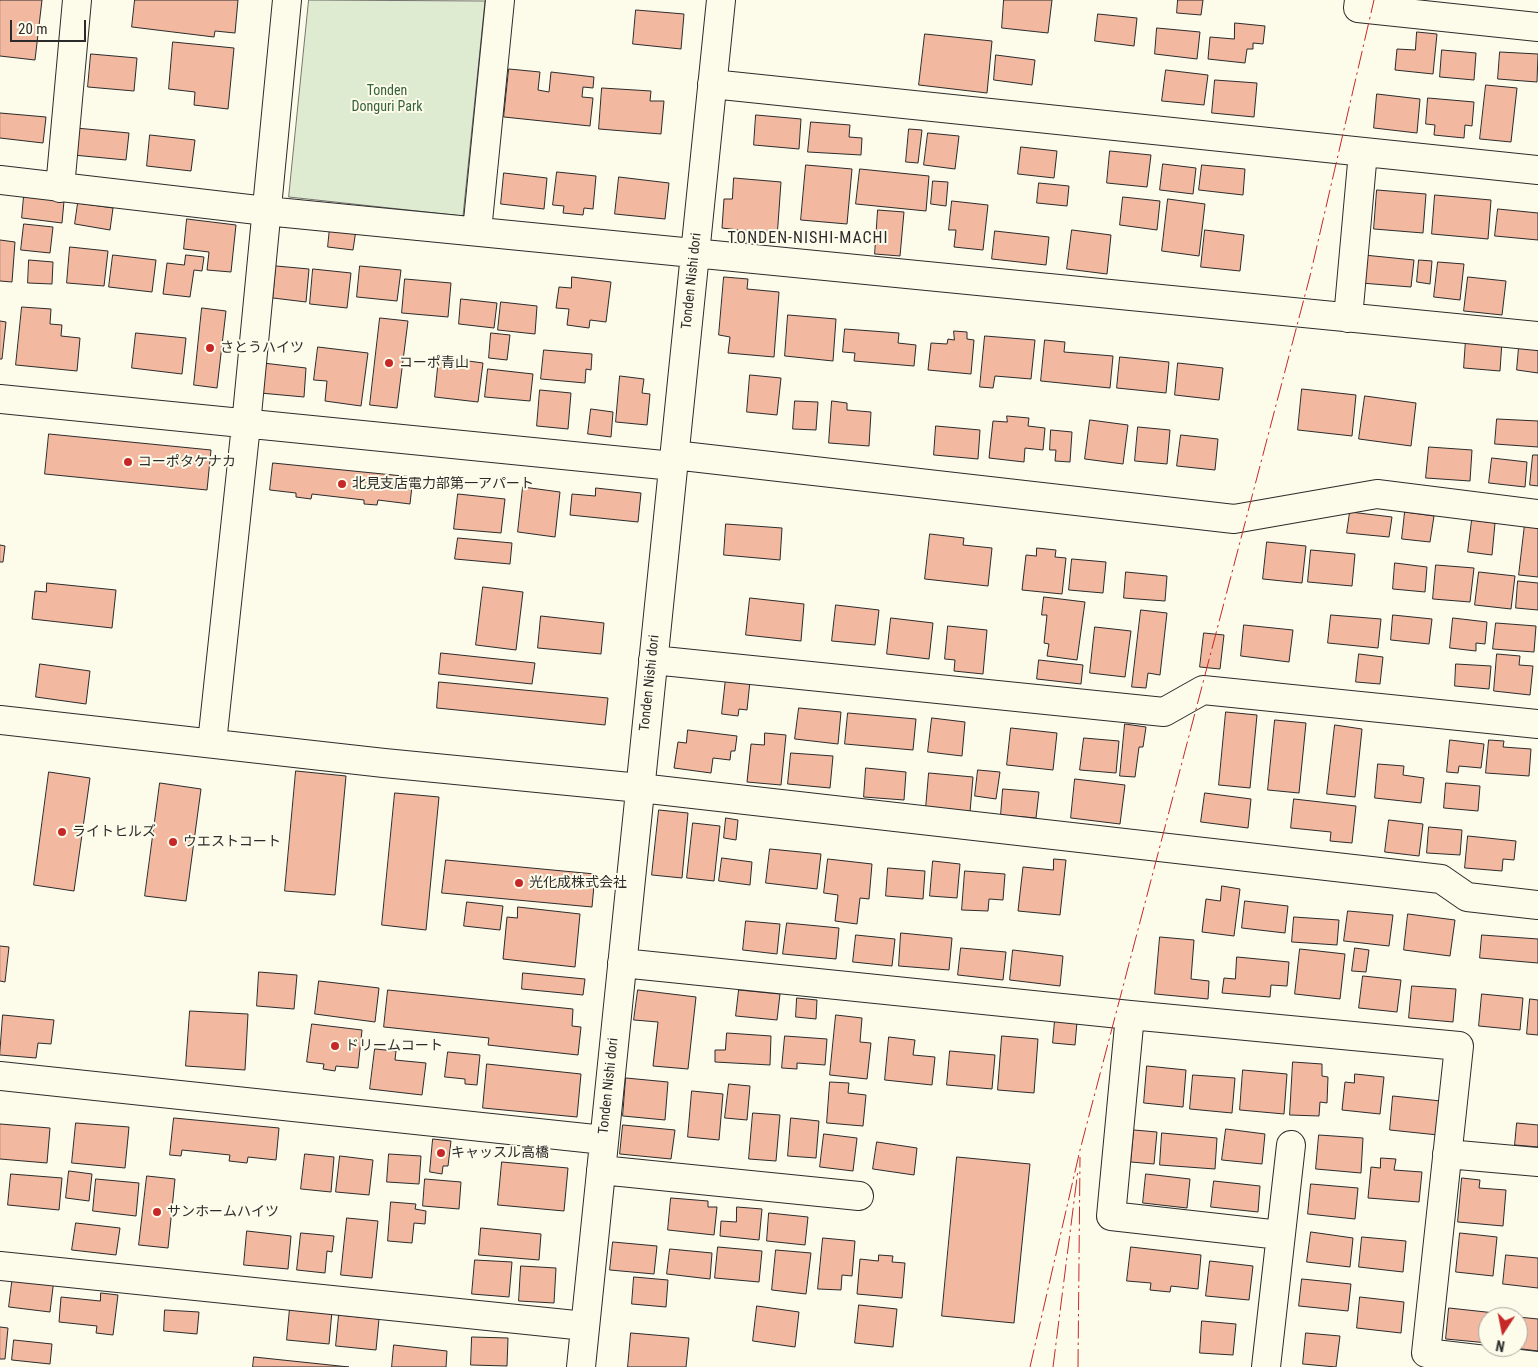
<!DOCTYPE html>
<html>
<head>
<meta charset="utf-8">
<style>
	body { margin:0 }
	#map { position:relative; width:1538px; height:1367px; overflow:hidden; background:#fdfbea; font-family:"Roboto Condensed",sans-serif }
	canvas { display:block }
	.north { position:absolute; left:1478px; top:1307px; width:50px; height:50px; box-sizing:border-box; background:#fdfbea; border:1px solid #a9a89e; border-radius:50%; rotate:191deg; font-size:14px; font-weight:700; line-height:20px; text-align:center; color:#2b2b2b }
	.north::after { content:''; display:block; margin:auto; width:18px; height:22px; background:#c62828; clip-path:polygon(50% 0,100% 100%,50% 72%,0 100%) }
	.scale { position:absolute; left:10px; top:20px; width:76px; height:22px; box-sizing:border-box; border:2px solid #2b2b2b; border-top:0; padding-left:6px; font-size:15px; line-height:18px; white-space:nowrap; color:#2b2b2b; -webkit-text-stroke:4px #fdfbea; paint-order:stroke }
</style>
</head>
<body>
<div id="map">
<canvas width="1538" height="1367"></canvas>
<div class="north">N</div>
<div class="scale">20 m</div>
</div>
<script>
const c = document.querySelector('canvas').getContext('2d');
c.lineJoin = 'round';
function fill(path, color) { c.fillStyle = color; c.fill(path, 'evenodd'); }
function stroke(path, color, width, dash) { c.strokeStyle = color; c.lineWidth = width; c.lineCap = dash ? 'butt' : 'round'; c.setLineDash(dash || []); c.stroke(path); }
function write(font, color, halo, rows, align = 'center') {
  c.font = font + ' "Roboto Condensed","Noto Sans JP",sans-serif'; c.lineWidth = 4; c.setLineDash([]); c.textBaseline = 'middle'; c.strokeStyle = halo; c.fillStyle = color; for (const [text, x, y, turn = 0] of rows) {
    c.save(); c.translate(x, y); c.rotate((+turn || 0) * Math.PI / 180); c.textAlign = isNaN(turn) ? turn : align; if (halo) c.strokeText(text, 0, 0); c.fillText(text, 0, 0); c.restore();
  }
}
const green = new Path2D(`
	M309 0 485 1 463 216 289 197Z`);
fill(green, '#deebd1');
stroke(green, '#74746e', 1);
const building = new Path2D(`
	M0 0H42L35 60 0 56Z
	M135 0H238L235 33 215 31 214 37 132 27Z
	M1004 0H1052L1048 33 1002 28Z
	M1178 0H1203L1201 15 1177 13Z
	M636 10 684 14 681 49 633 44Z
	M1098 14 1137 18 1134 46 1095 41Z
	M1235 23 1265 26 1263 44 1253 43V49H1247L1245 63 1208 59 1210 37 1234 39Z
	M1157 28 1200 32 1197 59 1155 54Z
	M1417 32 1437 34 1433 74 1395 70 1397 49 1415 50Z
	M925 34 992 41 987 93 919 85Z
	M173 42 234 48 228 109 194 105 195 92 169 89Z
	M1442 50 1476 53 1474 80 1440 77Z
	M1500 52 1538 54 1537 82 1498 79Z
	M91 54 137 58 134 91 88 87Z
	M996 55 1035 60 1032 85 994 80Z
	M509 69 540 72 538 90 549 92 551 72 594 77 593 88 583 87 582 97 593 98 590 126 504 117Z
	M1166 70 1208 75 1204 105 1162 101Z
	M1215 80 1257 83 1254 117 1212 113Z
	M1486 85 1517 88 1511 142 1480 139Z
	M602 88 651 91 650 101H664L661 134 599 129Z
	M1377 94 1420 99 1417 133 1374 128Z
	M1428 98 1474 102 1472 126 1465 125 1464 138 1434 135 1435 125 1426 124Z
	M0 113 46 117 43 143 0 138Z
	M756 115 801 119 799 149 754 145Z
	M811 122 850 125 849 137 862 138 861 155 808 152Z
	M76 128 129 133 126 160 73 155Z
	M909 129 922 130 918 163 906 162Z
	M928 133 959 136 955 169 924 165Z
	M150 135 195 140 191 171 147 166Z
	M1021 147 1057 151 1054 178 1018 174Z
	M1110 151 1151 155 1147 187 1107 183Z
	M1163 164 1196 168 1193 194 1160 190Z
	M806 165 852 169 847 224 801 220Z
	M1202 165 1245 169 1243 195 1199 190Z
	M860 169 929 176 926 211 856 204Z
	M557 172 596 176 593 209 584 208 583 215 563 213 564 206 553 205Z
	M504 173 547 178 544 209 501 204Z
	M619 177 669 183 665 219 615 214Z
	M734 178 781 182 777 238 763 236 762 244 737 242 738 230 722 228 724 199H732Z
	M933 181 948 182 946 206 931 204Z
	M1039 183 1069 186 1067 206 1037 203Z
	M1377 190 1426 194 1423 233 1374 229Z
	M1435 195 1491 200 1488 239 1432 234Z
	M24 196 64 201 62 223 22 218Z
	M1123 197 1160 201 1157 230 1120 225Z
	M1168 199 1205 204 1199 256 1162 251Z
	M952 201 988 205 983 250 954 247 956 230H949Z
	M78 203 113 208 110 230 75 224Z
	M1498 209 1538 213V240L1495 236Z
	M878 210 904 212 900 256 875 254Z
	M187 219 236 225 231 272 207 270 209 252 184 249Z
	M24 224 53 227 50 253 21 250Z
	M330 227 356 230 353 250 328 247Z
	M1072 230 1111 235 1107 274 1067 269Z
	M1205 230 1244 235 1240 271 1201 267Z
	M995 231 1049 237 1046 265 992 259Z
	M0 240 15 242 12 282 0 281Z
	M70 247 108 251 104 286 67 283Z
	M113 255 156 260 152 292 109 287Z
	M186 255 204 257 202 271 194 270 190 297 163 294 167 263 184 265Z
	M1364 255 1414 260 1411 287 1361 283Z
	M29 260 53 262 52 284 28 283Z
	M1419 260 1432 261 1430 284 1417 282Z
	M1438 262 1464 264 1460 300 1434 297Z
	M276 266 309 269 306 302 273 298Z
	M360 266 401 270 397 301 357 297Z
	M313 269 351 273 347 308 310 304Z
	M572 277 611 282 606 322 590 320 589 328 567 325 569 309 556 308 559 287 571 288Z
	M724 277 748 279 747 289 779 292 774 357 728 353 730 337 719 335Z
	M1468 277 1506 281 1502 315 1464 311Z
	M405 279 451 283 448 317 402 313Z
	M461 299 497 303 494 328 459 324Z
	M501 302 537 306 535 334 498 330Z
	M22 307 51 309 50 324 62 325 61 336 80 338 77 371 16 365Z
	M202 308 226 311 217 388 194 385Z
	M788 315 836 319 833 361 785 356Z
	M380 318 408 321 397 408 370 405Z
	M0 321 6 322 2 359H0Z
	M845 329 899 333 898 343 916 345 914 366 854 361 855 353 843 352Z
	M954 331 967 332V339L974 340 971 374 928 370 931 343 947 344 948 339 954 340Z
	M136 333 186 338 182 374 132 368Z
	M491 333 510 335 507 360 489 358Z
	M985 336 1035 340 1031 379 995 376 993 388 980 387Z
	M1466 339 1502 341 1500 371 1464 368Z
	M1045 340 1065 342 1064 352 1113 356 1110 388 1041 381Z
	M318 347 368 353 361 406 325 401 327 381 314 380Z
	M1519 347 1538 349V373L1517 370Z
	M544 350 592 354 591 370 586 369 585 383 541 379Z
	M439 357 483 363 478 402 435 397Z
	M1120 357 1169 362 1166 393 1117 388Z
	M263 363 306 368 304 397 260 393Z
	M1178 363 1223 368 1219 400 1175 395Z
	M488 369 533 374 530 401 485 397Z
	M750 375 781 378 777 415 747 412Z
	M620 376 644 379 642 393 650 394 647 425 616 422Z
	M1302 389 1356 395 1352 436 1298 430Z
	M540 390 571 393 568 429 537 426Z
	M1365 396 1416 403 1411 446 1359 439Z
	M795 401 818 402 816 430 793 429Z
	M832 401 847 403V410L871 412 869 446 829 443Z
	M591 409 613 412 611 437 588 434Z
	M1007 416 1029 418 1028 426 1045 428 1043 450 1025 448 1024 462 989 458 993 421 1007 422Z
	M1497 419 1538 421V447L1495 444Z
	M1090 420 1128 425 1123 464 1085 459Z
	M936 426 980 430 978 459 934 455Z
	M1138 427 1170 430 1167 464 1135 461Z
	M1051 430 1072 432 1070 462 1055 461 1056 450H1050Z
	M49 434 211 450 207 490 45 474Z
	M1181 435 1218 439 1215 470 1177 466Z
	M1429 447 1472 450 1470 481 1426 478Z
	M1533 455H1538V486L1530 485Z
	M1492 458 1527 462 1525 487 1489 483Z
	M273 463 413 477 410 504 378 500 377 505 364 504V500L312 494 311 499 296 497V493L270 490Z
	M523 487 560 492 555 537 518 532Z
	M596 488 641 493 638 522 570 515 572 494 595 496Z
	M458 494 505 499 501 533 454 529Z
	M1350 512 1392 517 1389 537 1347 533Z
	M1405 512 1434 516 1430 542 1402 539Z
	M1472 520 1495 523 1492 555 1468 552Z
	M726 524 782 528 780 560 724 555Z
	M1525 524 1538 525V577L1519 575Z
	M930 534 964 538 963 545 992 548 988 586 925 579Z
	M458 538 512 543 510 564 455 559Z
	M1267 542 1306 546 1302 583 1263 579Z
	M0 545 5 546 3 562H0Z
	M1037 548 1056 550 1055 557 1066 558 1062 594 1022 590 1026 555 1036 556Z
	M1311 550 1355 554 1352 586 1308 582Z
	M1072 559 1106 562 1103 593 1069 590Z
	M1395 563 1427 567 1425 592 1393 589Z
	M1436 565 1474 568 1470 602 1433 599Z
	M1126 572 1167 576 1165 601 1124 598Z
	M1479 572 1515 576 1511 609 1475 605Z
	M1518 581 1538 583V610L1516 608Z
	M47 583 116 590 112 628 32 619 35 591 46 592Z
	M483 587 523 592 516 650 476 645Z
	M1044 597 1085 602 1077 660 1047 656 1049 644 1044 643 1047 615H1042Z
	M750 598 804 604 801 641 746 635Z
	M836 605 879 610 875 645 832 641Z
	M1141 610 1167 613 1160 675 1148 673 1146 688 1132 687Z
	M1331 615 1381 619 1378 648 1328 643Z
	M1393 615 1432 619 1429 644 1391 640Z
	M541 616 604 623 601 654 538 648Z
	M891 618 933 623 929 659 887 654Z
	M1453 618 1487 622 1485 644 1476 643V651L1450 648Z
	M1496 623 1536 626 1534 652 1493 649Z
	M1244 625 1293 630 1289 662 1241 656Z
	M948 626 987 630 983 674 954 671 955 660 945 659Z
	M1095 627 1131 631 1125 677 1090 673Z
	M1204 633 1224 635 1220 669 1200 667Z
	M441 653 535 663 532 684 439 674Z
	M1359 654 1383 657 1380 684 1356 682Z
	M1497 654 1520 656 1519 665 1533 666 1530 695 1494 691Z
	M1039 660 1083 665 1081 684 1037 679Z
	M40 664 90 671 86 704 36 697Z
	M1456 664 1491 666 1489 689 1455 686Z
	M726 678 750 681 747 710 739 709 738 716 722 714Z
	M439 682 608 698 605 725 437 708Z
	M799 708 841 712 838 744 795 739Z
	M1226 712 1257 715 1250 788 1219 785Z
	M848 713 916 719 913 750 845 744Z
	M932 718 965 722 962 756 928 752Z
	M1275 720 1306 723 1299 793 1268 790Z
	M1125 724 1146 727 1143 747H1139L1135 777 1120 776Z
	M1335 725 1362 729 1355 797 1327 794Z
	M1011 728 1057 733 1053 770 1007 765Z
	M688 730 737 736 735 751H731L730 760 713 758 711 773 674 768 678 742 686 743Z
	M765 733 786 735 781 785 747 782 751 744 764 745Z
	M1084 738 1119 741 1116 773 1080 770Z
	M1450 740 1484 744 1481 768 1459 766 1458 773 1447 772Z
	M1489 740 1504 741 1503 747 1531 749 1529 776 1486 773Z
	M791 753 833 756 830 788 788 784Z
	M1378 764 1404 766 1403 775 1424 778 1421 803 1375 798Z
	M866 768 906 772 904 800 864 797Z
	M978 770 1000 772 996 799 975 796Z
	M296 771 346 776 335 895 285 891Z
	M49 772 90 778 74 891 34 885Z
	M929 773 973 777 970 812 926 808Z
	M1075 779 1125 785 1120 824 1071 818Z
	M160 783 201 789 186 901 145 896Z
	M1446 783 1480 786 1478 811 1444 808Z
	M1003 789 1039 792 1036 818 1001 815Z
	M395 793 439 797 426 930 382 925Z
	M1205 793 1251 799 1248 828 1201 822Z
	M1294 799 1356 806 1352 843 1330 841 1331 832 1291 828Z
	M659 810 688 813 682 878 652 875Z
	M726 818 738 820 736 840 724 838Z
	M1389 820 1423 824 1419 856 1385 852Z
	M693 823 720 826 714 881 687 878Z
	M1429 827 1462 830 1460 855 1427 853Z
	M1468 836 1516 841 1514 860 1503 859 1502 871 1465 868Z
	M770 849 821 854 817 889 766 883Z
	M722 858 752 862 750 885 719 881Z
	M828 859 872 864 869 899 860 898 857 924 835 921 838 895 824 893Z
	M1054 859 1066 860 1060 915 1018 911 1023 867 1053 870Z
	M446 860 595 874 592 907 442 893Z
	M933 861 960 864 957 898 930 896Z
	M888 868 925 871 923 899 886 896Z
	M965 871 1005 874 1003 900 989 899 988 911 962 910Z
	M1222 886 1240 889 1234 936 1202 932 1206 899 1220 901Z
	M1245 901 1288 906 1285 933 1242 928Z
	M467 902 503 906 500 930 464 926Z
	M518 907 580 914 575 967 503 959 507 917 517 918Z
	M1348 911 1393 915 1389 946 1344 941Z
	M1408 914 1455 920 1450 956 1404 950Z
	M1294 917 1339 920 1337 945 1292 942Z
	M746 921 780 924 777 954 743 950Z
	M787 923 839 928 836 959 783 954Z
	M901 933 952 938 949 970 899 966Z
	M856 935 895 939 892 966 853 962Z
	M1482 935 1538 939V963L1480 958Z
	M1160 937 1194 940 1191 979 1209 981 1208 999 1155 994Z
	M0 946 9 947 5 982 0 981Z
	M961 948 1006 952 1003 980 958 975Z
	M1355 948 1369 950 1366 972 1352 971Z
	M1300 949 1345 954 1340 999 1295 994Z
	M1013 950 1063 956 1060 986 1010 980Z
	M1237 957 1289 962 1287 986 1271 985 1270 997 1222 993 1224 978 1235 979Z
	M259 972 297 975 294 1009 257 1006Z
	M523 973 585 979 583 995 522 989Z
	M1363 976 1401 980 1397 1012 1359 1008Z
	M319 981 379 988 375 1022 315 1014Z
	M1412 986 1456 989 1453 1022 1409 1018Z
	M388 990 573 1009 572 1026 581 1027 578 1055 488 1045 489 1038 384 1027Z
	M638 990 696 997 688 1069 653 1066 658 1022 634 1020Z
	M739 990 780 994 777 1020 736 1016Z
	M1482 994 1523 998 1520 1030 1479 1026Z
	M797 998 817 1000 816 1019 796 1017Z
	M1530 999 1538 1000V1035L1527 1034Z
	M190 1011 248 1014 245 1070 186 1066Z
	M3 1015 54 1020 51 1044 38 1043 36 1058 0 1055Z
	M836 1015 862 1018 860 1042 871 1043 867 1079 830 1075Z
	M1055 1020 1077 1022 1075 1045 1053 1043Z
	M312 1024 362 1030 358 1068 336 1066 335 1071 323 1069 324 1064 307 1062Z
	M727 1033 771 1036 770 1065 715 1062V1050H725Z
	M785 1036 827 1039 825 1065 797 1063V1069L782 1068Z
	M1002 1036 1038 1039 1034 1093 998 1090Z
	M889 1037 915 1040 913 1055 935 1057 932 1085 885 1080Z
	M375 1049 396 1051 395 1060 426 1063 422 1095 370 1089Z
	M950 1051 995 1055 992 1089 947 1085Z
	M448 1052 480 1055 477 1085 465 1084V1079L445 1077Z
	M1293 1062 1322 1064V1076L1328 1077 1327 1103 1320 1102 1319 1116 1290 1115Z
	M487 1064 581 1074 577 1117 483 1108Z
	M1147 1066 1186 1070 1183 1107 1144 1103Z
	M1243 1070 1287 1074 1284 1114 1240 1110Z
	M1355 1074 1384 1077 1380 1114 1342 1110 1345 1082 1354 1083Z
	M1193 1075 1235 1078 1232 1113 1190 1109Z
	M626 1078 668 1082 665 1120 623 1116Z
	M830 1082 849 1083 848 1093 866 1095 863 1126 827 1123Z
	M729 1084 750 1086 747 1120 725 1118Z
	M692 1091 723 1094 719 1140 688 1137Z
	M1393 1096 1441 1101 1438 1135 1390 1130Z
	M753 1113 780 1115 776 1161 749 1159Z
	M174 1118 279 1128 276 1160 248 1157 247 1163 229 1161 230 1155 182 1150 181 1156 170 1155Z
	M791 1118 819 1121 816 1158 788 1156Z
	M76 1123 129 1127 125 1168 72 1163Z
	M1517 1123 1538 1125V1147L1515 1145Z
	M0 1124 50 1128 47 1163 0 1159Z
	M623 1125 675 1130 671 1159 620 1154Z
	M1226 1129 1265 1134 1262 1164 1222 1160Z
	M1134 1130 1157 1132 1154 1164 1131 1162Z
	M1162 1133 1217 1138 1215 1169 1160 1165Z
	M824 1134 857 1138 853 1171 820 1167Z
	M1319 1135 1363 1138 1361 1173 1316 1169Z
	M433 1139 451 1141 448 1166H443L442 1174 430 1172Z
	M877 1142 917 1148 914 1175 873 1169Z
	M305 1154 334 1157 331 1192 301 1189Z
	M389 1154 421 1156 419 1184 387 1182Z
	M340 1156 373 1160 369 1195 336 1192Z
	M957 1157 1030 1164 1014 1323 942 1316Z
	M1381 1158 1396 1159 1394 1170 1422 1172 1419 1202 1368 1198 1371 1167 1380 1168Z
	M502 1162 568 1168 564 1211 498 1205Z
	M69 1171 92 1174 89 1201 66 1198Z
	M11 1174 62 1178 59 1210 8 1205Z
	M1146 1174 1190 1179 1187 1208 1143 1203Z
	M147 1176 175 1179 168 1248 139 1245Z
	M1462 1178 1480 1180 1479 1188 1506 1190 1503 1226 1458 1222Z
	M96 1179 139 1183 136 1216 93 1211Z
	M425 1179 461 1182 459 1209 423 1206Z
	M1214 1181 1260 1186 1258 1212 1211 1207Z
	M1311 1184 1358 1188 1355 1219 1308 1214Z
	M671 1198 708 1201V1207H717L714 1235 668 1230Z
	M391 1202 416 1204 415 1209 426 1211 425 1224 414 1223 412 1243 388 1241Z
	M737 1207 762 1209 759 1240 720 1236 721 1221 736 1222Z
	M769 1213 808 1217 805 1245 767 1241Z
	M347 1218 378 1221 372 1278 341 1275Z
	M76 1223 120 1228 116 1255 72 1250Z
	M481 1228 541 1234 539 1260 479 1255Z
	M247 1231 291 1236 288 1269 244 1265Z
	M1311 1232 1353 1238 1350 1267 1307 1262Z
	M301 1233 334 1236 332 1252 327 1251 325 1273 297 1270Z
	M1460 1233 1497 1237 1493 1276 1456 1272Z
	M1362 1237 1406 1241 1403 1272 1359 1267Z
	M823 1238 855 1241 852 1276 842 1275 841 1290 818 1289Z
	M613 1242 657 1246 654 1274 610 1270Z
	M718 1247 762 1251 759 1282 715 1278Z
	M1131 1247 1201 1255 1198 1289 1171 1286 1170 1292 1150 1290 1151 1283 1127 1281Z
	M670 1249 712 1253 710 1279 667 1274Z
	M776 1250 811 1253 806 1294 772 1290Z
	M879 1255 893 1256 892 1262 905 1263 902 1298 857 1294 860 1259 878 1261Z
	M1506 1255 1538 1258V1288L1503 1284Z
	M475 1260 512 1262 509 1297 472 1294Z
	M1210 1261 1253 1266 1249 1300 1206 1296Z
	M521 1266 556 1268 554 1303 519 1301Z
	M13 1275 54 1279 50 1312 9 1307Z
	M634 1277 668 1280 666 1307 632 1304Z
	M1302 1279 1351 1284 1348 1311 1299 1306Z
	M101 1293 118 1295 113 1335 96 1333 97 1326 59 1322 61 1297 100 1301Z
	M1360 1297 1404 1302 1401 1333 1357 1328Z
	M859 1305 897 1309 893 1347 855 1343Z
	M757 1306 799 1312 795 1347 753 1341Z
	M290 1308 332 1311 329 1344 287 1340Z
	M1449 1308 1495 1313 1494 1317H1488V1343L1446 1339Z
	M165 1310 199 1312 197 1334 164 1331Z
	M339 1315 379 1319 376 1350 336 1346Z
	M1518 1317 1538 1319V1351L1506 1347H1518Z
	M1202 1321 1236 1324 1233 1355 1200 1353Z
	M0 1327 8 1328 5 1359H0Z
	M631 1333 689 1338 686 1367H628Z
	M1306 1333 1340 1336 1336 1367 1303 1364Z
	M472 1337 508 1338 507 1366 471 1365Z
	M14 1340 52 1344 50 1364 12 1360Z
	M394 1345 447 1351 446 1367H392Z
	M254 1357 349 1367H253Z`);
fill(building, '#f2b8a0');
stroke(building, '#2b2b2b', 1);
const minor = new Path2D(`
	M1359 0 1358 8 1538 27
	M712 84 1538 170
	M0 180 266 211 1538 336
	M60 188 77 0
	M477 231 500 0
	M1348 318 1363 152
	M0 399 673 466
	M674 455 1234 519 1377 494 1538 514
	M653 660 1164 712 1203 690 1538 724
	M0 720 384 763 640 788 1441 879 1467 897 1538 905
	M212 743 246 425 287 0
	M622 963 1130 1015 1459 1046 1426 1353 1538 1366
	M1130 1015 1111 1216 1280 1235
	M0 1076 604 1140
	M1447 1154 1538 1162
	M601 1170 859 1196
	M0 1266 585 1326
	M581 1367 721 0
	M1266 1367 1291 1145`);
stroke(minor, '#2b2b2b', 30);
stroke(minor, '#fdfbea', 28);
stroke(new Path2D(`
	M1030 1367 1080 1150 1310 276 1374 0
	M1053 1367 1078 1170
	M1078 1367 1080 1157`), '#c62828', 1, [18, 4, 2.5, 4]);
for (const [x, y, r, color] of [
	[210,348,5,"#c62828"],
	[389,363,5,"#c62828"],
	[128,462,5,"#c62828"],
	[342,484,5,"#c62828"],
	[62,832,5,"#c62828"],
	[173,842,5,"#c62828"],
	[519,883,5,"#c62828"],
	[335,1046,5,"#c62828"],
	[441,1153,5,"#c62828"],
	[157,1212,5,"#c62828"]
]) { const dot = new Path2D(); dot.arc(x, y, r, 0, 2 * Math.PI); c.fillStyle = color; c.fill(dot); stroke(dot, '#fdfbea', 2); }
write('14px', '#34623c', '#fdfbea', [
	["Tonden",387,91],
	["Donguri Park",387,107]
]);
write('14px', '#2b2b2b', '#fdfbea', [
	["Tonden Nishi dori",692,281,-84],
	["Tonden Nishi dori",650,683,-84],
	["Tonden Nishi dori",609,1086,-84]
]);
write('14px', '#2b2b2b', '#fdfbea', [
	["さとうハイツ",220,348],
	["コーポ青山",399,363],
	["コーポタケナカ",138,462],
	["北見支店電力部第一アパート",352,484],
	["ライトヒルズ",72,832],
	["ウエストコート",183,842],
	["光化成株式会社",529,883],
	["ドリームコート",345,1046],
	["キャッスル高橋",451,1153],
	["サンホームハイツ",167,1212]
], 'left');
c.letterSpacing = '1px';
write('16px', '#2b2b2b', '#fdfbea', [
	["TONDEN-NISHI-MACHI",808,239]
]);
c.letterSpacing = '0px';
</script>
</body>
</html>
